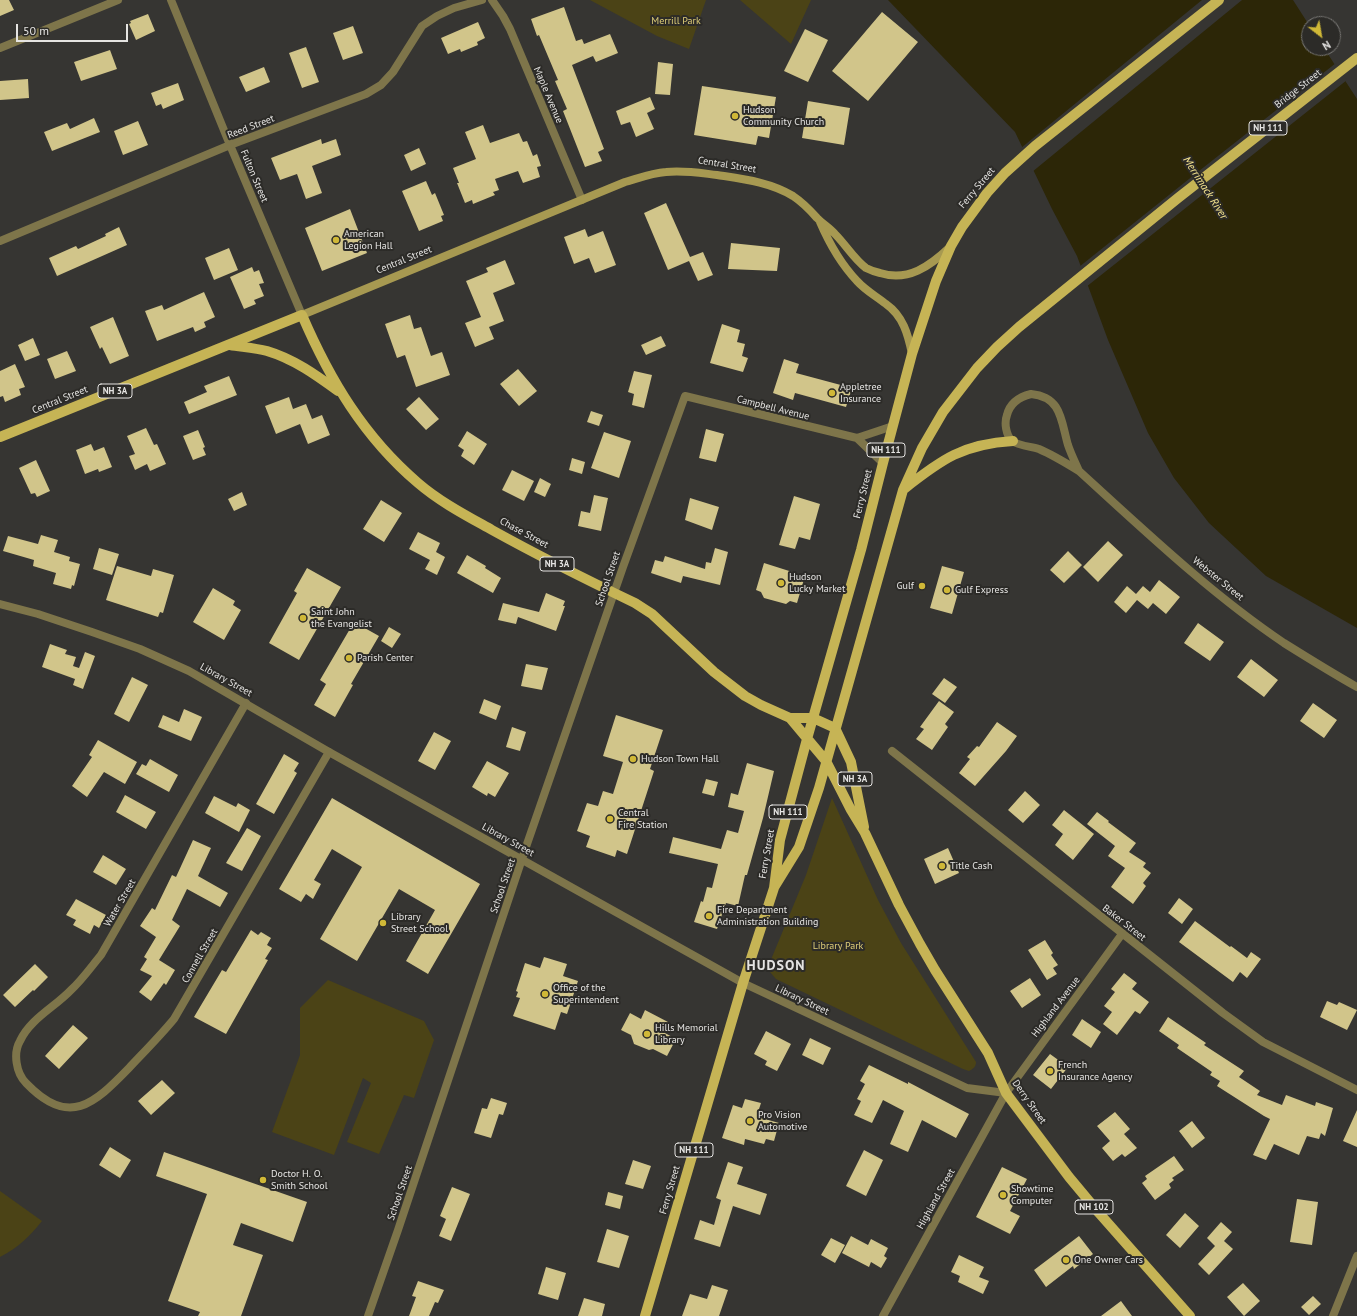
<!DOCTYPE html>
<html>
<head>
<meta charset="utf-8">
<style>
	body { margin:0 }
	#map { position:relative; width:1357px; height:1316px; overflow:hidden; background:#363532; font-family:"PT Sans",sans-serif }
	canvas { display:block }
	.north { position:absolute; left:1301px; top:16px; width:40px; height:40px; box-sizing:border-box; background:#2c2b28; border:1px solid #767572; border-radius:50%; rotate:149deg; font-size:11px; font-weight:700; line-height:16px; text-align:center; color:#e5e4e2 }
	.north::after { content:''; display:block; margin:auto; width:14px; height:18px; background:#d0b837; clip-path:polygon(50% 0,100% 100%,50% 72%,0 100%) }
	.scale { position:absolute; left:16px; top:24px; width:112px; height:18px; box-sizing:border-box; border:2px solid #e5e4e2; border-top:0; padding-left:5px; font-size:12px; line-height:14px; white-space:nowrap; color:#e5e4e2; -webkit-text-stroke:3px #2c2b28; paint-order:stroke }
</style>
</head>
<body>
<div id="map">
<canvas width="1357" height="1316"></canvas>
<div class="north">N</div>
<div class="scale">50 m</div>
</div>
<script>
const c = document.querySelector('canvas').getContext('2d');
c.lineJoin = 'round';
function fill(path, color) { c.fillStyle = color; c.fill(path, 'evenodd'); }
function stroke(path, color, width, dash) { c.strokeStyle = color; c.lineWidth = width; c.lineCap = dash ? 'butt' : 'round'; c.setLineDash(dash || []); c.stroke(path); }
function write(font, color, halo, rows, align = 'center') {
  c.font = font + ' "PT Sans",sans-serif'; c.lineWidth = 4; c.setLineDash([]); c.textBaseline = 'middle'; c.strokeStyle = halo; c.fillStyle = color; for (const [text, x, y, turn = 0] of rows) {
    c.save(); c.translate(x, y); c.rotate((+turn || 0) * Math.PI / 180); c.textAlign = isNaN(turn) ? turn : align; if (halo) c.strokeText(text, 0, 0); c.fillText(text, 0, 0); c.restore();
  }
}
fill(new Path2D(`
	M590 0H706L689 49 657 36Z
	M740 0H811L791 44Z
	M832 798 878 900 901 943 976 1062C976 1067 973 1069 969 1071L963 1069 776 979 770 972V962L806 875Z
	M328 980 424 1021 434 1040 414 1098 404 1095 379 1154 347 1142 371 1083 363 1078 334 1155 272 1132 300 1055V1008Z
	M0 1191 42 1221C29 1237 19 1247 0 1257Z`), '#4b4316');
fill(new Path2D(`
	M888 0H1293L1309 25V48H1324L1357 99V628L1266 576 1209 523 1174 478 1148 433 1108 340 1077 256 1052 209 1015 132Z`), '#2c2607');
fill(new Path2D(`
	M1202 0H1242L1032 172 1021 148Z
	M1336 63 1347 80 1086 287 1079 267 1199 171Z`), '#363532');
fill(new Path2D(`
	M0 0H9L14 10 0 16Z
	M564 7 576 41 582 39 584 44 610 34 618 53 596 62 593 56 572 65 604 149 598 152 602 161 585 167 563 111 567 109 555 81 558 80 539 35 537 36 531 19Z
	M882 12 918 42 868 101 832 71Z
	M148 14 155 31 136 40 129 24 131 23 130 21Z
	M478 22 485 38 477 42 478 45 461 52 460 49 448 54 441 38Z
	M353 26 363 53 343 60 333 33Z
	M805 29 828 40 808 82 784 71Z
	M306 47 319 82 302 88 289 53Z
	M110 50 117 69 81 81 74 62Z
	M658 62 673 64 670 95 655 94Z
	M264 67 270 82 246 92 239 77Z
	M28 79 29 98 0 100V81Z
	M178 83 184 100 163 109 161 104 156 106 151 93Z
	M702 86 776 97 769 138 758 136 756 145 694 135Z
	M650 97 655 109 647 113 654 129 636 137 630 122 621 125 616 111Z
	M808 101 850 108 844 145 802 138Z
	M94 118 100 132 52 151 44 132 67 123 70 129Z
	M138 121 148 145 123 155 114 131Z
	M483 125 490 143 519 133 523 142 527 141 533 156 537 154 541 166 537 167 540 177 523 183 518 171 495 179 499 190 493 192 495 195 473 204 472 200 465 203 457 183H459L453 168 476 159 465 132Z
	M321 139 322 144 336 139 341 155 312 166 322 193 306 199 297 174 280 180 271 158Z
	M419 148 426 164 411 171 404 155Z
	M426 181 432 195 435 193 444 215 441 216 443 221 419 231 402 191Z
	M666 203 690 257 703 252 713 275 698 281 689 261 668 270 644 213Z
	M350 209 367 253 322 271 305 228Z
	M119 227 127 245 57 276 49 258 76 246 78 249 106 236 105 234Z
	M585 229 588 237 603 231 616 265 595 273 589 258 574 264 564 237Z
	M731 243 780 248 777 271 728 269Z
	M229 248 238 270 214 280 205 258Z
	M505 260 515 284 493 293 504 321 489 327 494 339 475 347 465 323 481 317 466 281 488 272 486 268Z
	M252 267 254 272 259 270 264 283 259 284 264 296 254 300 256 304 244 309 230 277Z
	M204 292 215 317 204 322 206 327 195 332 193 327 157 341 145 311 162 305 164 310Z
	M410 315 414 329 421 327 431 356 442 352 450 375 416 387 405 355 397 358 385 324Z
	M113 317 129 356 110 364 102 347 100 349 90 327Z
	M722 324 740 330 737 342 745 344 742 356 748 358 743 372 710 363Z
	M661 336 666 346 646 355 641 345Z
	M33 338 40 355 25 361 18 345Z
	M67 351 76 371 55 379 47 359Z
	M784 359 799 364 796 373 852 388 846 407 795 393 793 400 773 393Z
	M15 364 25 387 19 389 21 395 5 402 3 396 0 397V371Z
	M518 369 537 391 519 406 500 384Z
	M634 371 652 375 644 408 632 405 634 394 628 392Z
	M229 376 237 395 189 414 184 402 207 392 204 386Z
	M289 397 293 409 306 404 312 419 322 415 330 435 308 444 300 424 276 434 265 406Z
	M419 397 439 419 426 430 406 409Z
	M591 411 603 415 599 426 587 422Z
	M146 428 154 445 157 444 166 464 150 471 147 464 135 470 129 456 135 454 127 436Z
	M706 429 724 434 716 462 699 458Z
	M198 430 205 447 203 448 206 455 193 460 183 436Z
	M467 431 487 444 474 465 461 456 464 450 458 446Z
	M604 432 631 441 619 478 591 468Z
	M91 444 94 451 104 447 112 467 99 472 98 469 85 474 76 450Z
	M572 458 585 462 582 474 569 470Z
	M36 460 50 491 37 497 35 493 31 494 19 468Z
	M512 470 534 481 524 501 502 490Z
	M540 478 551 484 545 497 534 492Z
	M242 492 247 505 234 511 228 499Z
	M594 495 608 498 601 531 578 526 581 511 590 513Z
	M794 496 820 504 810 540 799 537 795 549 779 545Z
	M690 498 719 507 712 530 685 520Z
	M381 500 402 513 384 542 363 529Z
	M418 532 440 543 436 552 445 557 437 575 425 569 430 560 409 549Z
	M41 535 58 540 54 552 70 557 69 561 80 564 74 586 72 585 71 589 53 584 56 573 33 566 34 560 3 551 8 536 38 544Z
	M1108 541 1123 555 1098 582 1083 567Z
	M99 548 119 554 112 575 93 569Z
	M715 548 728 552 720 585 683 576 681 583 651 573 655 560 663 562 665 556 705 569 706 562 711 563Z
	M1068 551 1082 565 1064 583 1050 570Z
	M467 555 486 566 485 568 501 578 493 593 457 573Z
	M764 563 805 576 797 603 790 601 786 604 764 598 761 592 756 590Z
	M117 566 151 576 153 569 174 575 163 613 160 612 158 617 106 600Z
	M942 566 964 572 952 614 930 608Z
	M307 568 341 587 299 660 269 643 297 593 294 591Z
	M1159 580 1180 597 1166 614 1153 603 1148 609 1137 600 1126 613 1114 602 1127 586 1136 594 1143 586 1150 592Z
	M213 588 235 601 233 605 241 610 224 640 193 622Z
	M546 593 565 601 563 606H565L556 631 518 617 516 624 498 620 503 603 539 612Z
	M354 622 379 636 351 684 353 685 335 717 314 705 326 684 320 680Z
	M1198 623 1224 642 1210 661 1184 643Z
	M389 627 401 634 392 648 381 641Z
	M50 644 67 650 65 654 76 657 73 666 79 668 85 652 95 656 83 689 73 685 75 679 42 667Z
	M1251 659 1278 680 1264 697 1237 677Z
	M526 664 548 668 542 690 521 686Z
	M132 677 148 685 129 722 114 714Z
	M944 678 957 687 945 703 932 694Z
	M484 699 501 706 496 720 479 713Z
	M939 701 954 712 945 724 948 727 932 750 916 739 924 729 920 727Z
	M1313 703 1337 720 1324 738 1300 721Z
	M184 709 202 717 191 741 158 727 163 715 179 722Z
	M616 715 663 730 650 769 654 771 627 854 617 850 615 857 586 847 590 836 577 831 587 803 598 806 603 791 613 794 623 762 603 756Z
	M997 722 1017 736 1006 751 975 786 959 773 970 759 967 757 977 746 979 747Z
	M512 727 526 732 520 751 506 747Z
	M434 732 451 741 435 770 418 761Z
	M98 740 137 762 125 784 104 772 87 797 72 786 92 757 89 755Z
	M284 754 299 763 294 771 297 773 274 814 256 804Z
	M150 759 178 775 169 792 136 774 142 764 146 766Z
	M487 761 509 773 495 797 488 793 487 796 472 787Z
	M747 763 774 771 763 818 747 875H745L738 906 726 903 717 929 694 922 701 901 703 902 707 887 712 888 718 864 669 853 673 837 721 849 727 830 738 833 744 811 728 807 731 793 738 795Z
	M706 779 718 782 714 796 702 793Z
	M1025 791 1040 805 1023 823 1008 810Z
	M125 795 156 812 146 829 116 812Z
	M214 796 236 807 238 803 250 810 239 832 205 813Z
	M332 798 480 884 428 974 406 961 435 910 399 889 357 961 320 939 362 867 332 849 314 880 321 884 313 899 306 894 301 902 279 889Z
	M1064 810 1094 834 1073 860 1055 845 1063 834 1052 825Z
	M1097 812 1109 821 1108 822 1136 843 1129 852 1146 863 1143 867 1151 873 1143 883 1146 886 1133 904 1111 887 1125 868 1108 856 1115 846 1087 824Z
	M247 828 261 836 242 871 226 863Z
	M193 840 211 848 198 876 228 893 220 907 187 889 172 920 180 926 159 960 175 970 166 985 164 983 151 1001 139 992 152 976 140 970 147 959 144 957 156 937 140 926 152 908 155 910 172 875 176 877Z
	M948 848 959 873 935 884 924 859Z
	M103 855 126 869 116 885 93 872Z
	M1179 898 1193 909 1182 924 1168 913Z
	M76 899 106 915 99 928 94 925 90 934 73 925 76 920 66 915Z
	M1195 921 1230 947 1231 946 1247 958 1251 952 1261 959 1247 978 1240 972 1233 982 1179 942Z
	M251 930 258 935 261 932 271 938 267 945 272 948 265 959 268 960 226 1034 194 1017 222 970 226 972Z
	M1045 940 1053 953 1051 955 1058 965 1053 968 1057 974 1047 980 1028 950Z
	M544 957 567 964 563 976 578 981 567 1014 561 1012 555 1030 513 1016 520 998 516 997 518 992 516 991 525 963 540 968Z
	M35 964 48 977 34 991 33 990 15 1007 3 995Z
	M1124 973 1137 983 1132 989 1149 1002 1140 1014 1135 1011 1117 1035 1103 1024 1112 1012 1104 1006 1115 992 1111 989Z
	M1030 978 1041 995 1022 1008 1010 991Z
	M1327 1001 1337 1005 1339 1002 1357 1010 1347 1030 1320 1017Z
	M645 1010 668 1022 663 1032 676 1039 667 1056 653 1049 649 1050 634 1044 631 1035 621 1030 630 1013 641 1019Z
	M1168 1017 1206 1043 1204 1045 1244 1071 1239 1077 1260 1091 1257 1095 1282 1105 1286 1095 1315 1106 1316 1102 1333 1108 1325 1136 1321 1133 1319 1139 1307 1136 1299 1155 1274 1144 1266 1160 1253 1155 1270 1119 1264 1116 1217 1086 1220 1081 1210 1075 1212 1072 1177 1048 1179 1045 1159 1031Z
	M1082 1019 1101 1032 1091 1048 1072 1035Z
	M73 1025 88 1038 59 1069 45 1056Z
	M766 1031 791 1044 777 1071 765 1065 767 1061 754 1054Z
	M810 1038 831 1048 823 1065 802 1055Z
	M1050 1054 1068 1067 1051 1089 1033 1075Z
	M869 1065 908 1084V1082L969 1114 956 1138 922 1120 908 1152 890 1144 904 1111 883 1100 872 1123 854 1115 861 1101 857 1099 865 1084 860 1081Z
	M162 1080 175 1093 151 1115 138 1101Z
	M491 1098 507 1103 503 1115 499 1114 491 1138 474 1133 482 1108 487 1109Z
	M745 1099 761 1103 758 1112 766 1115 765 1119 779 1123 774 1141 766 1139 764 1144 745 1139 744 1145 722 1138 733 1105 742 1108Z
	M1357 1110V1147L1343 1141Z
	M1115 1112 1130 1129 1124 1134 1137 1148 1125 1157 1122 1154 1113 1161 1102 1148 1110 1141 1097 1126Z
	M1192 1121 1205 1138 1192 1148 1179 1131Z
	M110 1147 131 1160 120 1178 99 1165Z
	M864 1150 883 1160 866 1196 846 1186Z
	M164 1152 307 1202 293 1242 241 1223 233 1245 263 1255 241 1316H198L200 1312 168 1301 207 1194 156 1176Z
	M1174 1156 1184 1170 1172 1178 1174 1180 1169 1184 1171 1188 1155 1200 1142 1183 1147 1179 1145 1176Z
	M633 1160 651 1166 643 1189 625 1184Z
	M728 1162 743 1167 737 1184 767 1194 760 1215 733 1206 720 1247 694 1239 700 1220 714 1225 721 1200 716 1198Z
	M1002 1167 1027 1179 1010 1211 1020 1216 1010 1234 976 1217Z
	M452 1187 470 1194 451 1241 439 1236 446 1219 440 1216Z
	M608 1192 623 1196 620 1209 605 1205Z
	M1297 1199 1318 1202 1312 1245 1290 1242Z
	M1185 1213 1199 1226 1180 1248 1166 1235Z
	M1221 1222 1232 1232 1224 1241 1233 1249 1209 1275 1198 1264 1215 1246 1207 1238Z
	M607 1229 629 1236 619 1268 597 1262Z
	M851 1236 868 1245 871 1239 888 1248 884 1256 887 1258 881 1268 871 1262 869 1267 842 1253Z
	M1079 1236 1093 1254 1074 1269 1073 1266 1046 1287 1034 1270Z
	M831 1238 845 1245 835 1263 821 1255Z
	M959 1255 984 1267 979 1277 989 1281 983 1294 958 1282 960 1276 951 1272Z
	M546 1267 566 1273 558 1300 538 1294Z
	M418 1281 444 1290 438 1303 435 1302 429 1316H409L416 1297 412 1296Z
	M1243 1283 1260 1301 1244 1316 1227 1297Z
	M712 1285 728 1290 719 1316H682L690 1294 707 1299Z
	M1313 1296 1321 1304 1309 1315 1301 1307Z
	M584 1298 605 1304 602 1316H578Z
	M1121 1301 1132 1316H1101Z`), '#d1c58a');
stroke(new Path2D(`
	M171 0 230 145 302 315
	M492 0 503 16 510 29 582 200
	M0 48 118 0
	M0 241 230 145 366 94 381 85 393 72 422 26 437 16 454 8 482 0
	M1031 394C1062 397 1061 421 1068 445 1071 454 1075 462 1079 471 1066 463 1053 455 1039 449 1032 447 1017 445 1012 441 1006 435 1004 423 1007 415 1010 403 1019 397 1031 394Z
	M857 438 893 426
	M1079 471C1145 531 1210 593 1284 643 1308 658 1332 673 1357 687
	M246 703 101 955C91 967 82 980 71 990 55 1007 30 1019 20 1041 13 1053 16 1073 26 1083 69 1128 94 1104 129 1068 144 1052 160 1036 174 1019L329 752
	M892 751 1223 1013 1263 1042 1357 1090
	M1006 1093 1122 934
	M368 1316 398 1230 527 844 623 567 685 396 857 438 883 463
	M1333 1316 1357 1256`), '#7e754a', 8);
stroke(new Path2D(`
	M0 604 38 614 92 632 140 649 189 671 329 752 743 983 967 1088 1006 1093 883 1316`), '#7e754a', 8);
stroke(new Path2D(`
	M820 222C829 243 841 264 857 281 866 291 876 296 886 304 903 316 908 334 912 354
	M302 315 625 182C639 178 652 173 666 172 684 170 700 173 717 175 743 179 770 182 793 196 802 202 810 210 817 218 823 224 830 228 835 234 846 245 854 259 866 268 870 270 875 272 880 273 908 282 930 266 949 248`), '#a79951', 8);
stroke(new Path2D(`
	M230 345C242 347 255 348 267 351 294 359 316 375 338 391
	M0 437 302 315C330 380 364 437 418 483 440 502 467 516 492 530 539 556 587 580 635 603L652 614 714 672 745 696 761 705 790 718H813L835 728
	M904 489C942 459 963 444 1013 441
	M790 718 826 761 851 810 865 833 899 905 920 944 935 970 988 1053 1006 1093 1069 1177 1099 1213 1190 1316
	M835 728 851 762 864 827
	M775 886 799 847 819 788 903 490 922 448 943 412 977 368 997 347 1019 327 1178 198 1357 58
	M645 1316 743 983 774 888 780 840 807 739 861 550 883 463 912 354 936 281 951 246 962 227 987 193 1005 173 1035 146 1219 0`), '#c6b455', 10);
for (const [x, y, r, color] of [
	[735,116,4,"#d0b837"],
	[336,240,4,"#d0b837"],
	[832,393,4,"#d0b837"],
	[781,583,4,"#d0b837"],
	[922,586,4,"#d0b837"],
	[947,590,4,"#d0b837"],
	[303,618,4,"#d0b837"],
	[349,658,4,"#d0b837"],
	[633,759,4,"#d0b837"],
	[610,819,4,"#d0b837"],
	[942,866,4,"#d0b837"],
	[709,916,4,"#d0b837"],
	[383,923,4,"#d0b837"],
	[545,994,4,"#d0b837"],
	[647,1034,4,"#d0b837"],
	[1050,1071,4,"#d0b837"],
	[750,1121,4,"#d0b837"],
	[263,1180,4,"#d0b837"],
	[1003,1195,4,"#d0b837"],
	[1066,1260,4,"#d0b837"]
]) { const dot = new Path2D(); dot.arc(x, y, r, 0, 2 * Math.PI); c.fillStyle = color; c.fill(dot); stroke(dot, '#2c2b28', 1.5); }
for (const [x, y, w] of [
	[1268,128,38],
	[115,391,34],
	[886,450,38],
	[557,564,34],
	[855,779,34],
	[788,812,38],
	[694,1150,38],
	[1094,1207,38]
]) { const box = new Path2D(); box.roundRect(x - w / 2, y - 7, w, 14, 3); c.fillStyle = '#2c2b28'; c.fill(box); stroke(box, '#e5e4e2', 1); }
write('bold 9px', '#e5e4e2', null, [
	["NH 111",1268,128],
	["NH 3A",115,391],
	["NH 111",886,450],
	["NH 3A",557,564],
	["NH 3A",855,779],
	["NH 111",788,812],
	["NH 111",694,1150],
	["NH 102",1094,1207]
]);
write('10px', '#decd78', '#2c2b28', [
	["Merrill Park",676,21],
	["Library Park",838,946]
]);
write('10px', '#e5e4e2', '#2c2b28', [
	["Bridge Street",1298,89,-38],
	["Maple Avenue",548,95,67],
	["Reed Street",251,127,-21],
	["Central Street",727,165,9],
	["Fulton Street",254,176,67],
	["Ferry Street",977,188,-50],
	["Central Street",404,260,-22],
	["Central Street",60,400,-22],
	["Campbell Avenue",773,408,14],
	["Ferry Street",863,494,-76],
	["Chase Street",524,533,28],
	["School Street",608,579,-71],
	["Webster Street",1218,579,39],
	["Library Street",226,680,29],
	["Library Street",508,840,29],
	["Ferry Street",767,854,-80],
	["School Street",503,886,-71],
	["Water Street",120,903,-60],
	["Baker Street",1124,923,38],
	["Connell Street",200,956,-60],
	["Library Street",802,1000,25],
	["Highland Avenue",1056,1007,-53],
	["Derry Street",1029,1102,55],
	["Ferry Street",670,1190,-74],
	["School Street",400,1193,-71],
	["Highland Street",936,1199,-61]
]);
write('10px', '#e5e4e2', '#2c2b28', [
	["Hudson",743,110],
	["Community Church",743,122],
	["American",344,234],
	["Legion Hall",344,246],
	["Appletree",840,387],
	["Insurance",840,399],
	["Hudson",789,577],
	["Lucky Market",789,589],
	["Gulf",914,586,"right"],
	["Gulf Express",955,590],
	["Saint John",311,612],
	["the Evangelist",311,624],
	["Parish Center",357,658],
	["Hudson Town Hall",641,759],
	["Central",618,813],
	["Fire Station",618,825],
	["Title Cash",950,866],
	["Fire Department",717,910],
	["Administration Building",717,922],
	["Library",391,917],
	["Street School",391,929],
	["Office of the",553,988],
	["Superintendent",553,1000],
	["Hills Memorial",655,1028],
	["Library",655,1040],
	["French",1058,1065],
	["Insurance Agency",1058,1077],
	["Pro Vision",758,1115],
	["Automotive",758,1127],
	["Doctor H. O.",271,1174],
	["Smith School",271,1186],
	["Showtime",1011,1189],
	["Computer",1011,1201],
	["One Owner Cars",1074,1260]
], 'left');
write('italic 11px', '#f6e58f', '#2c2b28', [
	["Merrimack River",1205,188,57]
]);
c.letterSpacing = '1px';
write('bold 14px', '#e5e4e2', '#2c2b28', [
	["HUDSON",776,966]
]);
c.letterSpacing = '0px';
</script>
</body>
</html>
